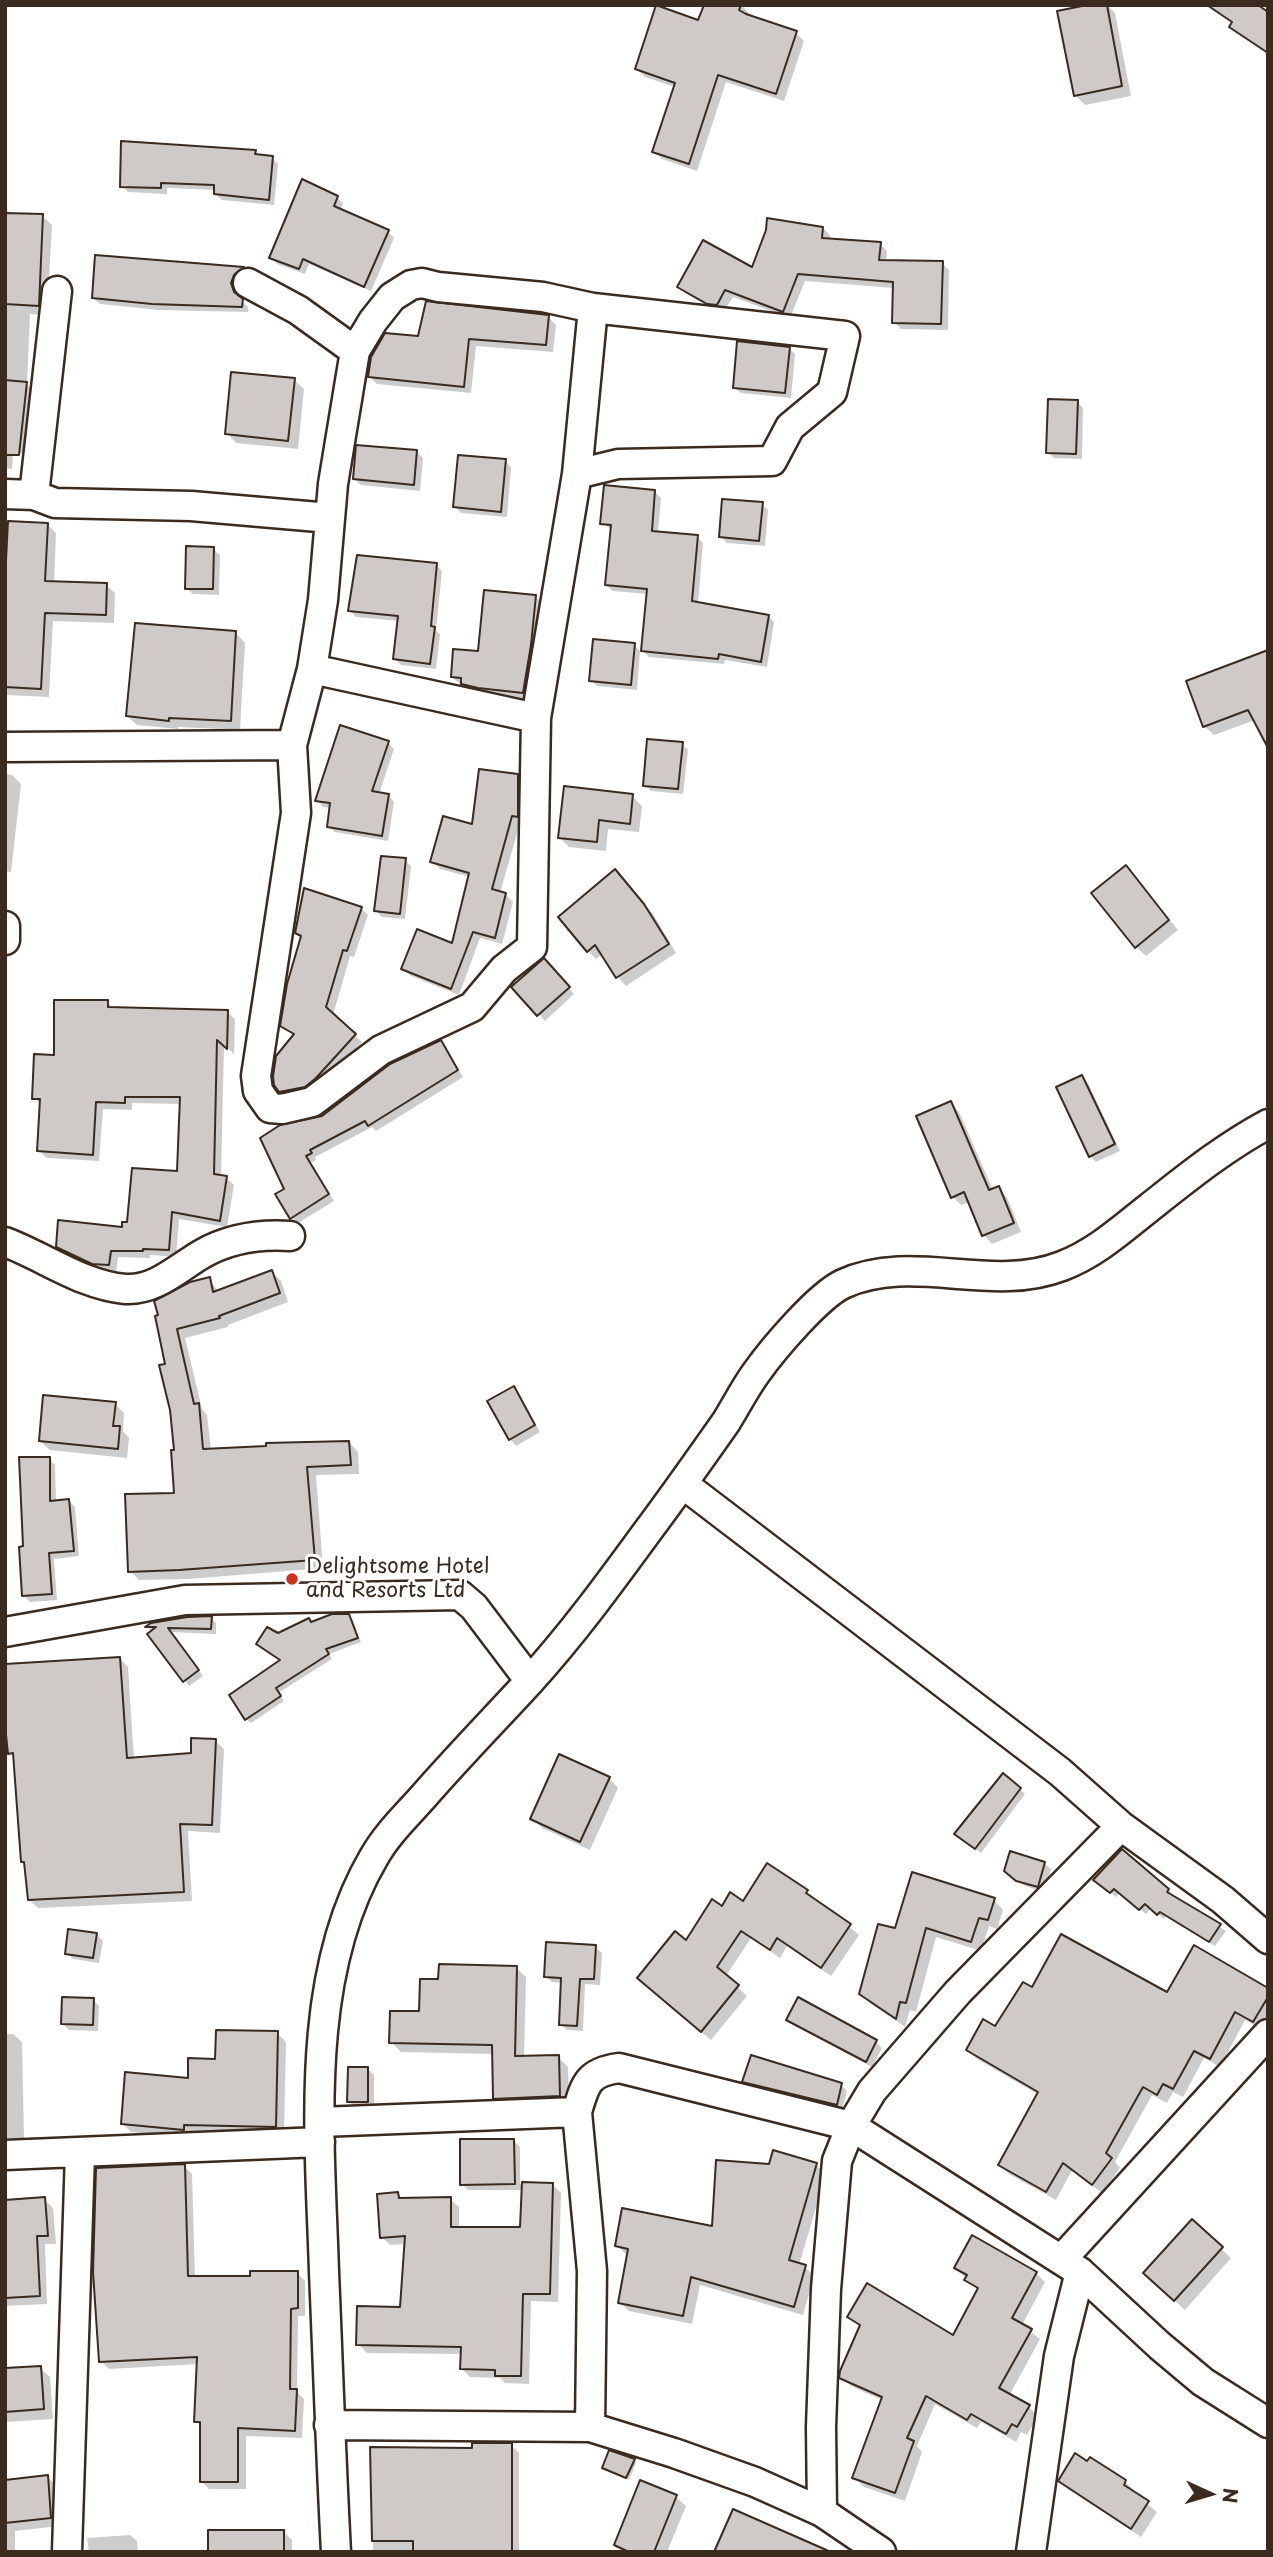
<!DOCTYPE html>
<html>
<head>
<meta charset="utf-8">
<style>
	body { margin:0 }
	#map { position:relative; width:1273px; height:2557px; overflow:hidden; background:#fff; font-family:"Playpen Sans",sans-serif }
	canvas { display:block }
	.frame { position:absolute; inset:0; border:7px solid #3b2a1e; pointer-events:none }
	.north { position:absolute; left:1175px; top:2459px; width:70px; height:70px; -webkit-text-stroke:5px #fff; paint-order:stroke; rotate:94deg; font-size:19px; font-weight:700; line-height:28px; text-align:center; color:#3b2a1e }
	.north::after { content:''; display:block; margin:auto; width:24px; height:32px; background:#3b2a1e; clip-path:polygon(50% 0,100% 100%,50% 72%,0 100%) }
</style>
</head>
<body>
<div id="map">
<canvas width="1273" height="2557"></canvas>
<div class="frame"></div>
<div class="north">N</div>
</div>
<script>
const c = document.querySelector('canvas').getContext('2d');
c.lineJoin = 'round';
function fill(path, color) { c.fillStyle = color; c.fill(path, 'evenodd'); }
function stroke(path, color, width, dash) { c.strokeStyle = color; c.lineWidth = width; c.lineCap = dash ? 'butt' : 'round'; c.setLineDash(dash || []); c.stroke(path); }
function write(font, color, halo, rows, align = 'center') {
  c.font = font + ' "Playpen Sans",sans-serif'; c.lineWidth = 6; c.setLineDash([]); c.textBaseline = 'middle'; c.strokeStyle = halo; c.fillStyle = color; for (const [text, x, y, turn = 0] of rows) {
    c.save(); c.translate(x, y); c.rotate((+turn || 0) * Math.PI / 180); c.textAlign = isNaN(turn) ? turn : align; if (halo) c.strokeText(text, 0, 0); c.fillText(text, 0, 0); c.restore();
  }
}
fill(new Path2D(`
	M706 5H741L749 13 747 16 796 33 804 41 784 101 726 82 697 171 662 159 654 151 675 87 645 77 637 69 699 22Z
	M1096 5H1107L1115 13 1131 96 1085 105 1075 95Z
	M255 151 261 157 272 158 278 164 274 205 222 200 215 194 216 190 167 188V194L128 192 122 186Z
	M337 197 343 204 340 210 388 232 394 238 371 291 309 264 305 274 277 264 271 257Z
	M5 215 42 216 52 225 47 315 30 314 27 385 35 393 28 454 13 452 12 469 5 468Z
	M823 228 830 235 829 240 880 244 887 251 886 262 942 263 949 270 948 330 901 329 894 322V288L805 281 790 318 733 297 724 311 715 310 686 294 679 287 753 269Z
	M96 257 244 268 249 274 237 290 239 299 248 307V312L159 310 100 304 93 298Z
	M548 317 556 325 553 352 476 346 471 393 377 384 369 376 419 338Z
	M789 348 795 354 791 398 741 393 734 387Z
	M294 380 304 389 298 449 236 443 227 433Z
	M1077 402 1083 408 1082 459 1054 458 1048 452Z
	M417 452 423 458 420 491 361 485 354 479Z
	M505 461 511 467 507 517 461 513 455 507Z
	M655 492 661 498 658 533 697 537 703 543 698 604 768 616 774 622 767 667 725 660 724 664 649 657 643 651 648 594 613 591 606 585 612 530 602 523Z
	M762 504 768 510 765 546 727 543 721 537Z
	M5 521 47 524 56 533 54 583 106 585 115 593 114 623 53 621 49 697 5 695Z
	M213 549 220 555 219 595 193 594 186 588Z
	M436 565 442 571 436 631 440 634 436 669 401 665 395 659 399 621 356 617 350 611Z
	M535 596 543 604 531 700 488 696 471 692 461 685 452 677 480 653Z
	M236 633 245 643 240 730 178 727V729L137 725 127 716Z
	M634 645 640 651 637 690 597 686 591 680Z
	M1268 652 1255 720 1214 735 1204 726Z
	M388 743 394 749 379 794 389 796 394 802 388 841 335 832 329 826 331 808 323 807 317 801Z
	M682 744 688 750 683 794 651 791 645 785Z
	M5 774 12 775 21 784 11 872 5 871Z
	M518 776 525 783 524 823H520L500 893 505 894 513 902 502 944 480 938 459 995 411 976 403 969 453 945 470 877 440 869 432 861 473 826Z
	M632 796 642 806 639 832 608 829 606 851 569 847 559 837Z
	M405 860 411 866 405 919 382 917 376 911Z
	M1126 867 1178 930 1146 956 1136 947Z
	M615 871 653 914 676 953 626 986 618 977 603 954 596 959 588 951Z
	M361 908 368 915 354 957 350 956 333 1015 362 1042 323 1085 288 1099 280 1091 295 1036 282 1025 302 938 296 933Z
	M544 961 574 994 545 1021 513 987Z
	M107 1002 114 1009 227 1012 235 1019 234 1054 224 1045 221 1177 226 1178 234 1185 227 1227 179 1219 176 1257 150 1255V1258L118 1257 116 1272 101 1270 65 1254 58 1246 123 1228 179 1173 181 1104 132 1103V1110L103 1109 99 1161 47 1158 39 1151 42 1106 34 1098 56 1057Z
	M440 1042 463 1077 376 1131 372 1127 315 1157 316 1160 310 1163 334 1201 298 1223 292 1217 286 1189 322 1117Z
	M1082 1077 1088 1083 1120 1151 1096 1162 1090 1156Z
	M950 1103 959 1112 993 1190 998 1188 1007 1197 1021 1232 992 1244 984 1235 970 1202 961 1205 953 1197Z
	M272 1272 281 1281 288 1302 228 1325V1327L185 1338 202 1409 207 1415 211 1450 349 1442 358 1452 359 1474 316 1475 323 1568 189 1579 139 1580 130 1571 175 1494 176 1452 167 1365 157 1317 209 1279 219 1292Z
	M513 1388 519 1394 540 1432 516 1446 510 1439 490 1401Z
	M115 1404 124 1413 123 1431 129 1438 127 1458 50 1450 40 1441Z
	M49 1459 55 1465 56 1502 69 1501 75 1507 79 1556 54 1559 57 1600 30 1602 24 1596 25 1548Z
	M349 1615 353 1620 361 1642 329 1654 332 1659 278 1693 284 1701 251 1723 246 1719 282 1661 277 1635 311 1623Z
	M211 1618 216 1623V1634L170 1632 203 1676 189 1686 148 1627 151 1625Z
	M119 1658 128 1667 134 1759 192 1754 215 1741 224 1749 220 1833 188 1831 192 1901 38 1908 29 1900 26 1865 23 1861 15 1758 10 1753 9 1748 5 1749V1666Z
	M609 1778 618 1788 590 1850 542 1828 532 1818Z
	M1020 1789 1025 1794 981 1853 962 1839Z
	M1044 1863 1051 1869 1044 1892 1025 1886 1013 1877Z
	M768 1866 807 1892 859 1935 831 1976 787 1946 780 1958 751 1938 726 1976 747 1996 711 2040 648 1987 686 1943 722 1908 744 1904Z
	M1101 1885 1168 1890 1174 1895 1172 1897 1226 1931 1215 1946 1166 1916 1164 1919 1151 1908 1146 1914 1120 1893 1116 1897Z
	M994 1900 1003 1910 997 1929 989 1926 981 1951 936 1937 916 2012 910 2010 905 2027 871 2004 861 1994 896 1930Z
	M96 1934 103 1941 99 1963 73 1959 67 1953Z
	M595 1947 602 1953 600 1985 585 1984 583 2031 567 2030 561 2024 563 1983 552 1982 545 1976Z
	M516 1968 526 1977 524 2058 558 2057 568 2067 569 2105 504 2108 495 2098 494 2054 401 2052 391 2042 421 2013 440 1981Z
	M1033 1990 1168 1994 1268 1990V2021L1263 2030 1245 2020 1220 2067 1204 2058 1183 2097 1173 2092 1167 2103 1152 2095 1115 2162 1120 2168 1102 2193 1072 2170 1056 2200 1009 2174 1000 2165 1039 2095 977 2059 968 2050 996 2029Z
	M93 2000 99 2006 98 2031 69 2030 63 2024Z
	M798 2000 876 2042 882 2048 872 2067 794 2025 788 2019Z
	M277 2033 286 2042 284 2135 192 2138 131 2132 122 2123 217 2061Z
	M5 2034H13L22 2042 24 2138H5Z
	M368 2069 374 2075V2108H355L349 2101Z
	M744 2081 841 2085 847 2091 842 2110 750 2087Z
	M514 2141 520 2147V2184L553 2185 561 2193 558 2302 531 2301 529 2384 505 2383 500 2378 470 2377 462 2369V2354L367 2353 358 2344 402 2309 406 2244 390 2245 382 2237 398 2194 404 2200 450 2199 459 2207V2229H522L523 2190H468L462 2184Z
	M770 2165H816L826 2174 799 2265 805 2267 814 2276 803 2315 700 2285 692 2324 629 2311 619 2302 628 2256 617 2246 713 2228Z
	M184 2166 192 2174 195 2278H251L297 2273 305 2281V2316H298L297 2392 304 2399 302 2438 246 2436V2489H209L201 2481 202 2427 196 2421 199 2364 109 2369 101 2361Z
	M44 2199 53 2208 56 2244H45L47 2304 5 2306V2202Z
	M1192 2221 1231 2258 1185 2310 1155 2283Z
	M956 2268 1036 2273 1045 2282 1022 2325 1040 2339 1009 2396 1029 2407 1038 2416 1027 2435 1021 2432 1016 2442 981 2422 977 2428 935 2404 917 2446 922 2452 905 2501 864 2487 854 2477 882 2400 851 2386 841 2377 861 2327 849 2316 953 2337 979 2291Z
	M40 2368 50 2377 53 2419 5 2422V2370Z
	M511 2445 519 2453V2552H541H373L372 2449 473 2450Z
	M634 2460 636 2463 629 2480 604 2468Z
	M1087 2463 1125 2482 1135 2491 1134 2493 1157 2512 1141 2537 1070 2490 1060 2480Z
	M47 2477 56 2485 59 2526 15 2531V2552H5V2482Z
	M676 2497 686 2506 667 2552H623L616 2545Z
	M283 2531 292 2540V2552H210Z
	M130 2535 137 2541 138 2552H89L87 2538Z`), '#0003');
const building = new Path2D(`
	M656 5 698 20 704 5H741L739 10 746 14 797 31 776 94 718 75 689 164 652 152 675 83 635 69Z
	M1087 5H1107L1122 86 1074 96 1057 11Z
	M1207 5H1258L1268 12V53L1229 27 1232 22Z
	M121 141 256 150 255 154 273 156 269 200 214 194V185L161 183V188L120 187Z
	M302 179 338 196 334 206 389 230 364 287 303 259 299 269 269 258Z
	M5 213 43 214 39 306 5 304Z
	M767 218 823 227 822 238 881 242 879 260 943 261 941 324 892 323 893 282 798 274 783 312 725 290 717 305 707 304 677 287 703 240 752 267 766 230Z
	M95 255 244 267 234 275 231 283 234 292 243 299 242 307 152 304 92 298Z
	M426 301 549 315 546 345 469 339 464 387 368 377 371 357 385 333 418 336Z
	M737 341 790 347 785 393 733 388Z
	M231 372 295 378 288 441 225 434Z
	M5 380 27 382 19 455H5Z
	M1048 399 1078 400 1076 454 1046 453Z
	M356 445 417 450 414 485 353 479Z
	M458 455 506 459 501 512 453 507Z
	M604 485 655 490 652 531 698 535 692 601 769 615 761 662 719 654 718 659 641 651 647 589 605 585 611 525 600 524Z
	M722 499 763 502 759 541 719 537Z
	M8 521 48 523 45 581 107 583 106 615 45 613 41 689 5 687V580Z
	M186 546 214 547 213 589H185Z
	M357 555 437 563 431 626 435 627 430 664 393 659 398 616 348 611Z
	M484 590 536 595 531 645 523 693 478 688 461 684V678L451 677 453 649 478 651Z
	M135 623 236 631 231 721 169 718V721L126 716Z
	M593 639 635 643 631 685 589 681Z
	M1268 650V748L1248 710 1203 727 1186 681Z
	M340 725 389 741 372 791 389 794 382 836 327 827 330 803 315 801Z
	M647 739 683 742 678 789 643 786Z
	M479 769 518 774V817L512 816 492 889 506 893 495 938 473 932 451 989 401 969 417 929 452 943 469 873 430 862 443 816 472 824Z
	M564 786 633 794 630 824 599 820 597 842 558 838Z
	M381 856 406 858 400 914 374 911Z
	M1126 865 1169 920 1135 948 1091 893Z
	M615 869 644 904 669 944 616 978 595 945 587 952 558 917Z
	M304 888 362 907 347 951 343 950 326 1007 356 1034 316 1078 305 1087 279 1092 274 1085 273 1076 276 1056 294 1034 280 1026 287 984 301 936 295 933Z
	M544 958 570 987 537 1016 511 987Z
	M54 1000H108V1007L228 1010 227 1049 217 1040 214 1174 227 1176 220 1221 172 1212 169 1250 143 1249V1251H111L109 1265 92 1264 56 1247 58 1220 122 1227V1222H127L132 1168 177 1171 180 1097H125V1103L96 1102 93 1155 37 1151 40 1099H32L34 1054 54 1055Z
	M441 1040 458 1070 368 1126 365 1121 310 1150 312 1153 306 1156 329 1194 290 1219 275 1194 284 1189 260 1138 280 1125 322 1116 390 1064Z
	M1082 1075 1115 1144 1089 1157 1056 1087Z
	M951 1101 989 1190 999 1186 1014 1223 982 1236 964 1192 951 1198 916 1116Z
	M272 1270 280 1293 219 1316 220 1318 177 1329 194 1404 199 1403 203 1449 266 1446V1443L349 1441 351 1465 307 1467 315 1560 179 1570 128 1572 125 1494 174 1493 171 1450H174L170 1410 159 1365 165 1364 155 1316 158 1315 154 1301 190 1282 210 1277 213 1292Z
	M514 1386 535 1425 509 1440 487 1401Z
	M43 1395 116 1402 113 1426H120L118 1449 39 1441Z
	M19 1457H50V1501L69 1499 74 1551 49 1553 52 1594 22 1596 19 1547 23 1546Z
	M332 1614H349L358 1638 326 1649 329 1654 276 1688 281 1696 245 1720 229 1695 280 1660 256 1644 267 1627 278 1633 309 1618 311 1622Z
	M212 1616 211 1629 168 1628 199 1670 183 1682 147 1634 156 1627H145L151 1623 187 1617Z
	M120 1657 127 1758 191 1753V1738L216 1739 212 1825 180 1824 184 1892 28 1900 24 1862H21L13 1753 8 1754 5 1725V1664Z
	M559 1754 610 1777 580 1842 530 1819Z
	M1003 1773 1021 1788 975 1849 954 1834Z
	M1122 1849 1169 1889 1167 1892 1221 1924 1209 1942 1160 1912 1157 1915 1145 1904 1139 1910 1114 1889 1110 1893 1093 1880Z
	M1010 1851 1045 1862 1038 1887 1016 1881 1004 1871Z
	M767 1863 808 1890 806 1893 851 1924 821 1968 777 1938 770 1950 741 1931 717 1967 739 1985 701 2032 637 1978 675 1931 686 1940 712 1899 722 1906 730 1892 743 1901Z
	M912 1872 995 1898 988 1920 979 1918 971 1942 926 1928 906 2003 900 2002 896 2019 859 1994 878 1924 895 1928Z
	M68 1929 97 1933 93 1958 65 1954Z
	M1061 1934 1167 1992 1194 1945 1268 1988V1997L1253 2022 1235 2012 1210 2059 1194 2051 1173 2089 1163 2084 1157 2095 1143 2087 1106 2153 1112 2158 1092 2185 1063 2163 1046 2192 998 2165 1038 2092 966 2050 983 2019 995 2026 1023 1982 1032 1987Z
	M546 1942 596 1945 594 1979H580L577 2026 559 2025 561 1978 544 1977Z
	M439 1964 517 1966 515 2056 559 2055 560 2096 493 2099 492 2045 389 2043 390 2011H419L420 1979H438Z
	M62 1997 94 1998 93 2025 61 2024Z
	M798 1997 877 2040 866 2062 786 2020Z
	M216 2030 278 2031 276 2127 184 2125V2130L121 2124 125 2072 188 2078V2058L215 2059Z
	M751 2055 842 2083 837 2105 742 2082Z
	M348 2067H368V2102H347Z
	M460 2139H514L515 2184 460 2185Z
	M773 2150 817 2163 789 2260 806 2265 794 2307 691 2277 683 2316 618 2303 628 2249 615 2246 622 2208 712 2226 716 2160 769 2164Z
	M185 2164 188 2276H250V2271H298V2308L291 2309 290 2389H297L295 2431 238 2428V2482H200V2422H194L197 2357 99 2362 93 2272 96 2168Z
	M522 2182 553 2183 550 2294H523L521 2376H495V2370L460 2369 461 2347 356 2345 357 2306 400 2307 405 2236 380 2238 377 2194 398 2192 399 2198 451 2197V2227H520Z
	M45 2197 48 2236H37L40 2296 5 2298V2200Z
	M1192 2219 1223 2247 1174 2301 1143 2273Z
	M972 2235 1037 2272 1012 2318 1032 2329 999 2388 1030 2405 1017 2427 1012 2424 1006 2434 971 2414 967 2420 926 2396 907 2438 914 2441 895 2493 852 2478 882 2397 839 2378 840 2371 860 2325 847 2317 867 2283 953 2335 978 2288 964 2280 967 2275 954 2268Z
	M41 2366 44 2409 5 2412V2368Z
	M472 2443H512V2552H413V2541H372L370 2447 472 2448Z
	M609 2450 635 2459 626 2478 602 2468Z
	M1075 2453 1087 2461 1090 2457 1126 2480 1124 2485 1149 2501 1131 2529 1058 2481Z
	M48 2475 51 2518 5 2523V2480Z
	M640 2480 677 2495 654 2552H629L614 2545Z
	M733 2509 831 2552H714Z
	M208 2530H284V2552H208Z`);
fill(building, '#cfcac7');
stroke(building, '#3b2a1e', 2);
const street = new Path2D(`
	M248 283 298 310 355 351
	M577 474 618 464 772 461 790 427 832 392 845 336 593 308 543 297 438 287 422 283 411 285 392 297 373 321 355 351 333 484 323 600 312 669 292 745 296 813 256 1076 258 1091 270 1108 282 1109 312 1102 381 1050 472 1007 504 969 532 947 536 718 577 474 593 308
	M5 494 34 495 55 503 191 506 330 518
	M34 495 57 291
	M312 669 536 718
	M5 747 292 745
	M5 940V926
	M5 1242C45 1257 82 1285 125 1289 155 1291 178 1268 202 1254 230 1238 259 1234 290 1236
	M683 1484 1060 1772 1121 1826 1223 1900 1268 1939
	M5 1632 185 1600 460 1595 474 1607 530 1681
	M577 2112C585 2084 588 2072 619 2068L851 2126 1080 2272 1160 2346 1203 2382 1268 2423
	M320 2122 577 2112 592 2271 590 2427
	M5 2155 320 2142
	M1061 2260 1268 2034
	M329 2425 590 2427 674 2453 755 2482 822 2512 881 2552
	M822 2512 821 2427 826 2289 837 2161 851 2126 872 2091 958 1992 1121 1826
	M67 2552 80 2153
	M336 2552C331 2459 328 2365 324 2272 320 2138 303 1977 374 1857 387 1834 406 1816 423 1797 457 1758 493 1721 528 1683 571 1636 609 1584 647 1532 674 1496 700 1459 726 1422 736 1406 745 1388 756 1373 773 1349 818 1296 843 1284 913 1252 990 1294 1062 1266 1096 1253 1122 1229 1150 1207 1188 1177 1225 1147 1268 1124
	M1031 2552 1059 2356 1080 2272`);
stroke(street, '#3b2a1e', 33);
stroke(street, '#fff', 28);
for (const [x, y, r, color] of [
	[292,1579,7,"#c8321e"]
]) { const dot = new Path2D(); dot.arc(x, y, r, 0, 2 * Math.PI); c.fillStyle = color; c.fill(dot); stroke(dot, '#fff', 2.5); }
write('21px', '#3b2a1e', '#fff', [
	["Delightsome Hotel",306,1567],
	["and Resorts Ltd",306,1591]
], 'left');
</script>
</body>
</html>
